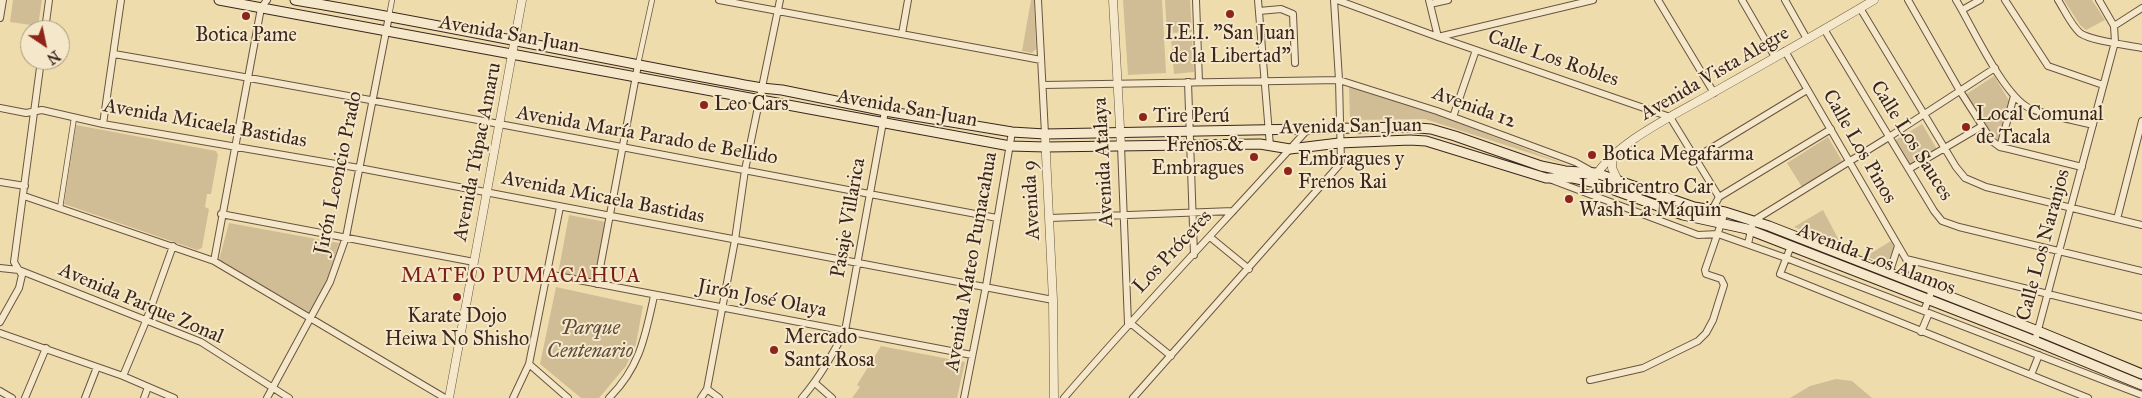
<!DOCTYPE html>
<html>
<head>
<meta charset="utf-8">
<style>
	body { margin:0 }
	#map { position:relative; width:2142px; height:398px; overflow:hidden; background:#efdcad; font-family:"IM FELL Great Primer",serif }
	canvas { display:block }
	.north { position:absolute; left:20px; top:20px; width:50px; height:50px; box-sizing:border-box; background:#f5e8ca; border:1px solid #ab9a85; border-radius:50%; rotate:146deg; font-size:14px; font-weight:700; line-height:20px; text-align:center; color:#3b261d }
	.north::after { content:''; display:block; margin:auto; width:18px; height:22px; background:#8f2418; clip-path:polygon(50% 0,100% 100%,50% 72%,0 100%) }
</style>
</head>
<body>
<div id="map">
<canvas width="2142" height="398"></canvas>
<div class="north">N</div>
</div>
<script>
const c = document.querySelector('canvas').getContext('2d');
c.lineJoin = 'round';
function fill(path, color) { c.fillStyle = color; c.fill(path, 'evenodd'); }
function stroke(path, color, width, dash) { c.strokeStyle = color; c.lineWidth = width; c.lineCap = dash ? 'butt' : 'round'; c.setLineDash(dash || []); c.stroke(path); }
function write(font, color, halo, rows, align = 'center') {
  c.font = font + ' "IM FELL Great Primer",serif'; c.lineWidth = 4; c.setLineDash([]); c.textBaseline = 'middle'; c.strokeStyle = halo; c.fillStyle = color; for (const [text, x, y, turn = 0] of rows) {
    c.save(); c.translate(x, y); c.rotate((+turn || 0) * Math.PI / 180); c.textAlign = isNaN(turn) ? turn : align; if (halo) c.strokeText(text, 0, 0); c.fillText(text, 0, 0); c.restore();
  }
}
fill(new Path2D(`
	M13 0H42L38 26 10 22Z
	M1031 0H1034L1036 49 1032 53 1022 51Z
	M1123 0H1162L1166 73 1128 75Z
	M1165 0H1190L1192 32 1167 33Z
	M2064 0H2092L2105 20 2086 30 2080 25Z
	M1192 39 1194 72 1174 74 1171 40Z
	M1994 76 2010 102 1998 141 1965 95Z
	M1349 86 1444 117 1567 165 1425 119 1350 120Z
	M1922 124 1937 149 1909 166 1894 141Z
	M76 125 216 151 218 155 211 194H207L205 207 209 209 202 248 197 250 64 204Z
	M1828 137 1842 161 1802 187 1787 163Z
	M1823 210 1842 246 1794 227Z
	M569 215 606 222 595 282 558 274Z
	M229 223 339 243 330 274 310 313 219 260Z
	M1891 241 1894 248 1887 265 1866 256Z
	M556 287 643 306 636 344 626 366 599 398H581L540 364Z
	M881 346 965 362 957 398H852L860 387 857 385Z
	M1836 379 1852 381 1872 398H1790L1810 386Z`), '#d0bd95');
const pedestrian = new Path2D(`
	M389 16 392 0
	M638 64 652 0
	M60 208 74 118`);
const minor = new Path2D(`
	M719 0 1041 60
	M1038 0 1045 134
	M1196 0 1199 82
	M1258 0 1270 146
	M1337 0 1438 37 1670 117 1719 197
	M1429 0 1438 37 1593 0
	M1658 0 1714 93
	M1742 0 1775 57
	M1785 0 1807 39
	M1908 0 1960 91 1992 141 2000 147 2009 149 2082 167
	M1956 0C1972 26 2003 95 2029 108 2045 115 2074 120 2093 125
	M2005 0 2048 66 2103 85
	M2058 0C2065 11 2071 25 2080 33 2091 41 2127 45 2142 48
	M1430 4 1448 0
	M1860 8 1956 167 1965 178 1986 187 2142 225
	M1962 10 1980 0
	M1259 11 1281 9 1293 14 1295 63
	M0 18 3 0
	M2114 26 2142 8
	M1824 29 1934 211 1942 221 1959 227 2142 271
	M45 30 49 0
	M902 34 908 0
	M1785 51 1906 259 1918 284
	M114 54C409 105 703 163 997 218
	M1188 82 1194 255
	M1043 85 1339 80 1437 111 1575 162 1593 172
	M0 108 26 113 42 110 103 124 359 168 1053 300
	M1453 117 1476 50
	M103 124 121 0
	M1121 146 1128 324
	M2000 147 2014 96
	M1695 158 1807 90
	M1909 169 1982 126
	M1552 180 1698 235 1718 234 1786 258 2142 395
	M0 182 25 186
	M24 196 214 261 445 398
	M1712 210 1719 197 1831 129
	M221 214 474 262
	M1050 218 1233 211
	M2117 219 2142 121
	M1210 237 1249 269
	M1748 244 1753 221 1889 137 1995 68
	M1791 246 1780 274 2088 398
	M1906 259 2142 317
	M214 261 261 8 267 0
	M0 268 19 270 201 342 289 398
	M547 274 972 355
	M1889 274 1898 246
	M597 284 638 65
	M1924 311 1932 290
	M0 322 19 288 22 275 14 262 41 60
	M1129 322 1171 356
	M1921 332 1929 313
	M0 333 123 376 174 398
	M2035 341 2115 42 2114 26 2099 0
	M529 364 568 398
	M2031 375 2039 355
	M123 376 146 321 173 246
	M1590 380 1643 368 1698 341 1706 333 1713 320 1724 285 1721 279 1706 274 1705 270 1725 212
	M815 383 832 398
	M707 389 719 398
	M0 391 12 398
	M25 398 46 348
	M85 398 97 367
	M144 398 148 387
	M267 398 330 282 346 237 389 16
	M513 398 529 364 560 207
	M609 398C640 367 645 337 654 296
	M701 398 707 389 735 240 745 170 780 0
	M802 398C820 377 832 355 845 331L885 111
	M964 398 986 286 1012 132
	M1064 398C1143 306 1227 219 1308 129
	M1133 398 1341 163 1339 80 1334 0`);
const tertiary = new Path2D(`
	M1113 0 1121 146
	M1045 134 1053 300 1054 398
	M1613 156 1612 168 1618 181
	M1592 182C1611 143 1679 113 1716 91 1769 61 1822 31 1874 0
	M449 398 522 0`);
const secondary = new Path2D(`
	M219 0 1010 146 1046 147 1260 144 1290 149 1339 143 1410 140 1426 141 1546 178H1573L1592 182 1683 215 1747 229 2025 337 2142 385
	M295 0C451 26 606 60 762 88L782 90 885 111 1012 132 1045 134 1407 127 1431 129 1455 136 1541 166 1565 171 1596 173 1694 207 1725 212 1769 226 2038 331 2142 374`);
stroke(pedestrian, '#685441', 6);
stroke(minor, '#685441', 8);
stroke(tertiary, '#685441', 9);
stroke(secondary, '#3b261d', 11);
stroke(pedestrian, '#f5e8ca', 4.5);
stroke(minor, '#f5e8ca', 6);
stroke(tertiary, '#f5e8ca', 8);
stroke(secondary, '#f5e8ca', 9);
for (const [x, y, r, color] of [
	[1230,14,5,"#8f2418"],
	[246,16,5,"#8f2418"],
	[704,105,5,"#8f2418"],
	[1143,117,5,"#8f2418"],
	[1966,127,5,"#8f2418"],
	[1592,155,5,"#8f2418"],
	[1254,157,5,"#8f2418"],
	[1288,171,5,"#8f2418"],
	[1569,199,5,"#8f2418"],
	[457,297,5,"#8f2418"],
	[774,350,5,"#8f2418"]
]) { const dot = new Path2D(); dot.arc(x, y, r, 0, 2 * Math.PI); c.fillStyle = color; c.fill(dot); stroke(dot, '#f5e8ca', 2); }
write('20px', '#3b261d', '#f5e8ca', [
	["I.E.I. \"San Juan",1230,34,"center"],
	["de la Libertad\"",1230,57,"center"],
	["Botica Pame",246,36,"center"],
	["Leo Cars",714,105],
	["Local Comunal",1976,115],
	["de Tacala",1976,138],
	["Tire Perú",1153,117],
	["Frenos &",1244,146,"right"],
	["Embragues",1244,169,"right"],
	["Botica Megafarma",1602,155],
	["Embragues y",1298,160],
	["Frenos Rai",1298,183],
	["Lubricentro Car",1579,188],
	["Wash La Máquin",1579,211],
	["Karate Dojo",457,317,"center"],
	["Heiwa No Shisho",457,340,"center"],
	["Mercado",784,338],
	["Santa Rosa",784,361]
], 'left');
write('20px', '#3b261d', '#f5e8ca', [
	["Avenida San Juan",509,35,10],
	["Calle Los Robles",1553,59,19],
	["Avenida Vista Alegre",1715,74,-30],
	["Avenida 12",1474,108,20],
	["Avenida San Juan",907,109,10],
	["Avenida Micaela Bastidas",205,124,10],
	["Avenida San Juan",1351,127,-1],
	["Avenida María Parado de Bellido",647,136,10],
	["Calle Los Sauces",1911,141,58],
	["Calle Los Pinos",1859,147,60],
	["Avenida Túpac Amaru",478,152,-79],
	["Avenida Atalaya",1104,162,-93],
	["Jirón Leoncio Prado",339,173,-78],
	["Avenida Micaela Bastidas",603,198,11],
	["Avenida 9",1032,200,-93],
	["Pasaje Villarica",849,218,-80],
	["Calle Los Naranjos",2044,245,-75],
	["Los Próceres",1173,252,-47],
	["Avenida Los Alamos",1876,260,21],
	["Avenida Mateo Pumacahua",972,262,-80],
	["Jirón José Olaya",762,299,11],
	["Avenida Parque Zonal",141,304,23]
]);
write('italic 20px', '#604c3b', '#f5e8ca', [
	["Parque",590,329],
	["Centenario",590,352]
]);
c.letterSpacing = '1px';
write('21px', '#7a1f14', '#f5e8ca', [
	["MATEO PUMACAHUA",521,277]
]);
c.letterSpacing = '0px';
</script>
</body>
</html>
